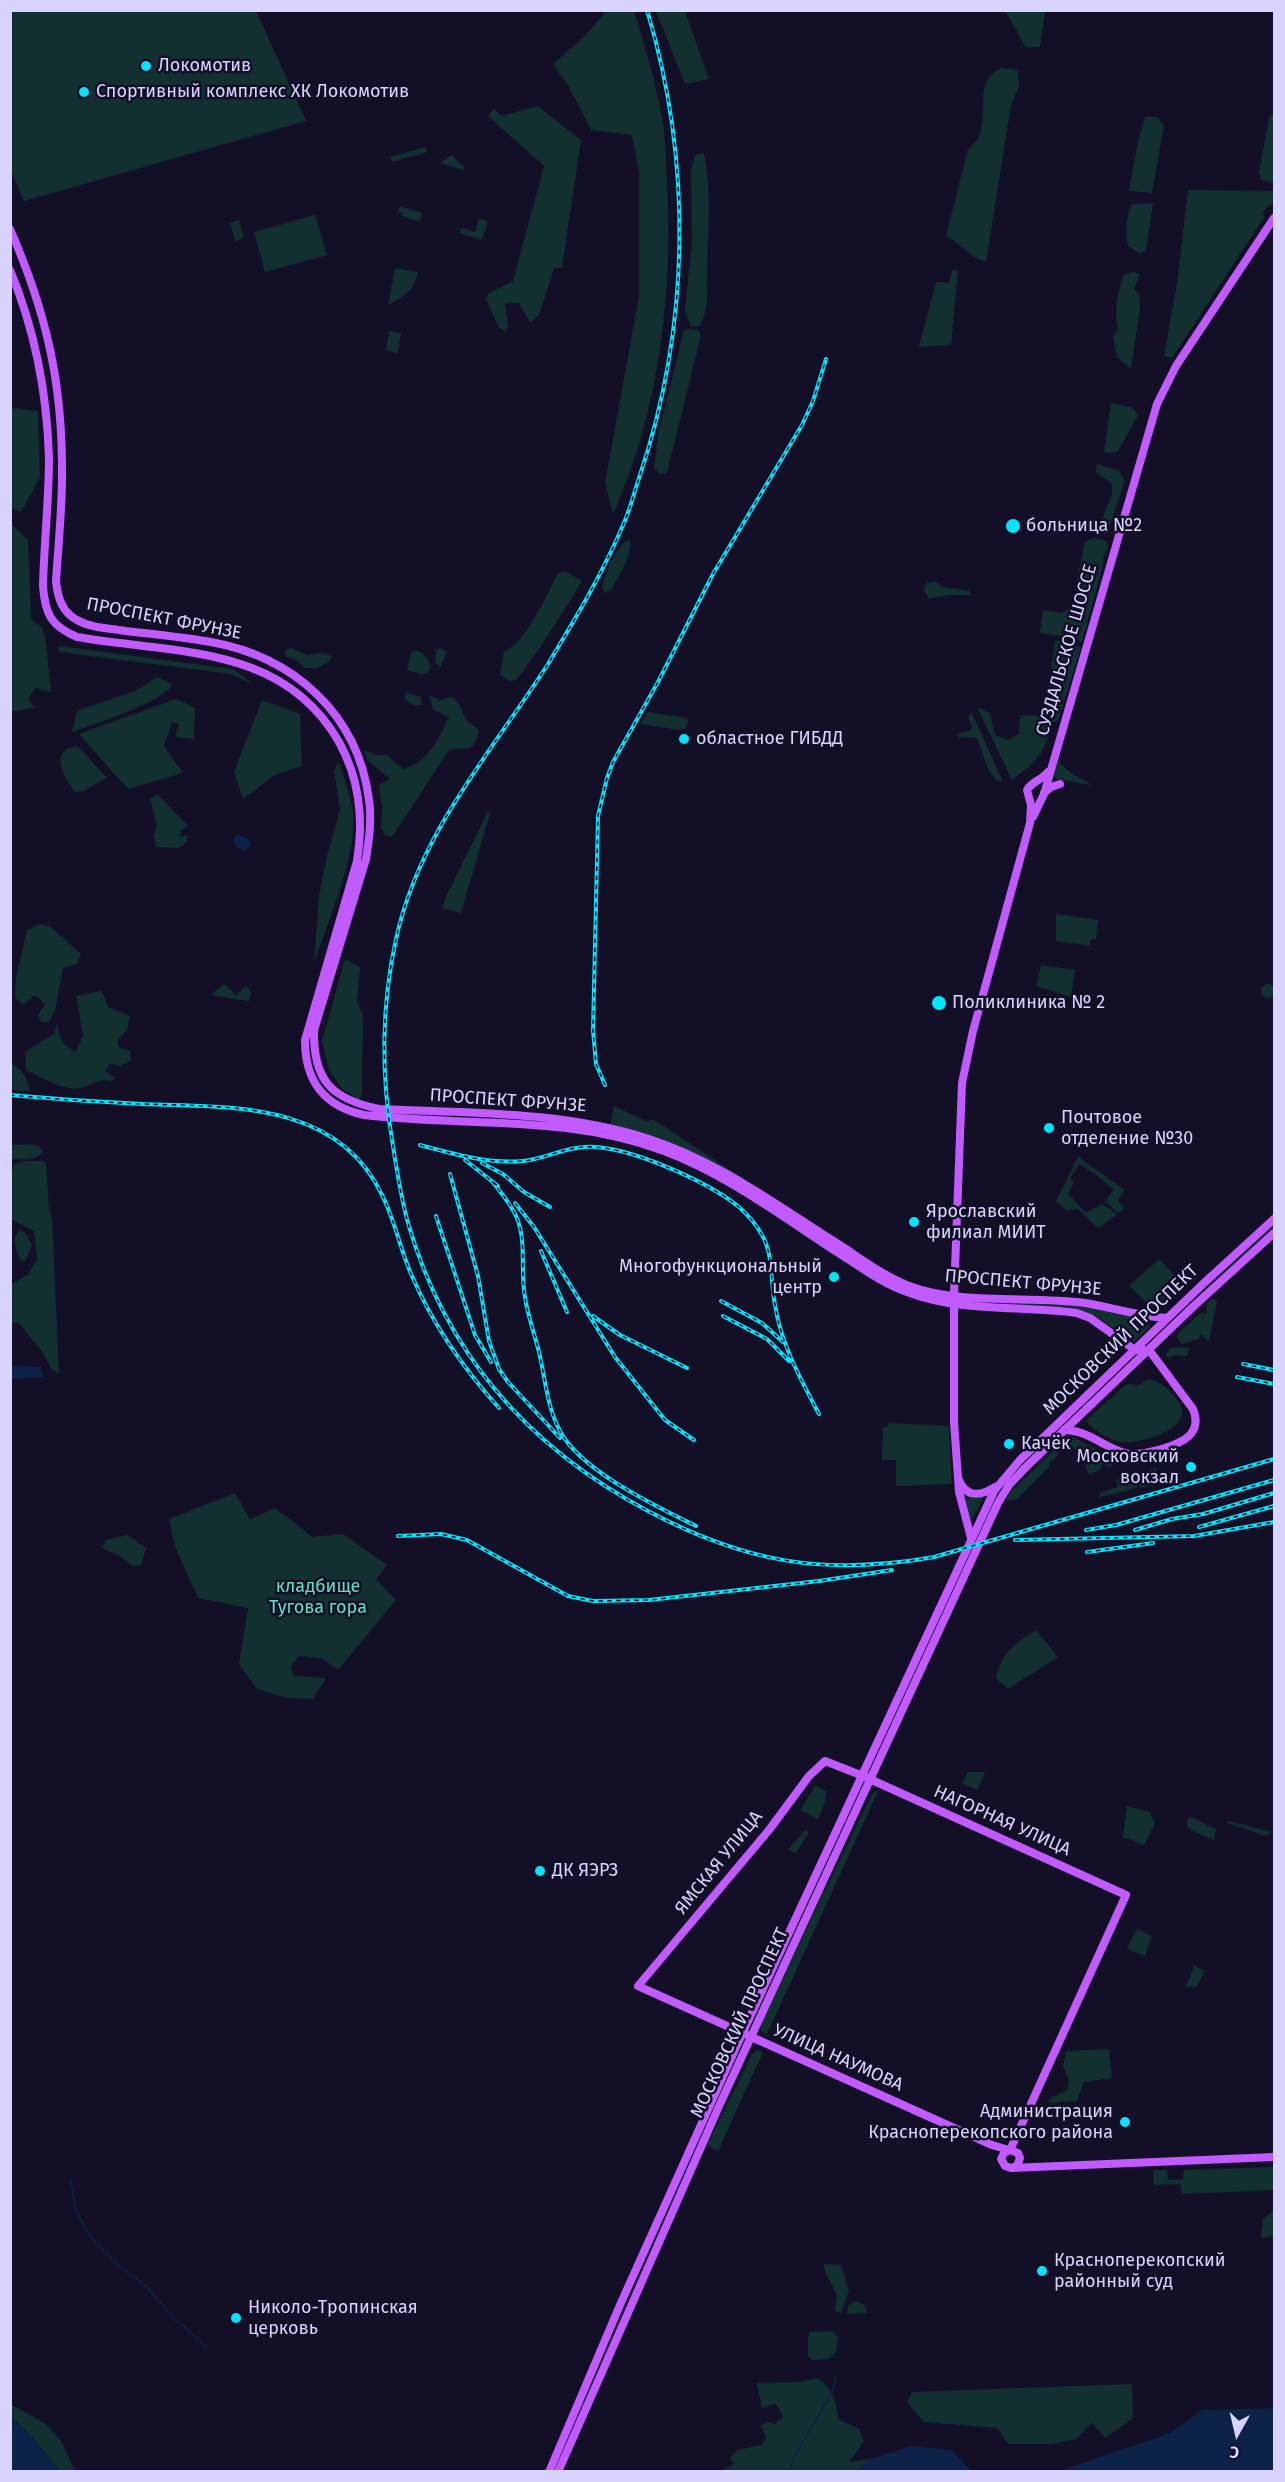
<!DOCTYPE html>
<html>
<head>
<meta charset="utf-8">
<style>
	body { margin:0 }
	#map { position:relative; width:1285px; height:2482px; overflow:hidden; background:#130f26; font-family:"Fira Sans",sans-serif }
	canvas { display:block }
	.frame { position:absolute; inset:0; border:12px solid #d9d4ff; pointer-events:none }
	.north { position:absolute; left:1207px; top:2404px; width:60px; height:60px; -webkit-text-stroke:4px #130f26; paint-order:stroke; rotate:188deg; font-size:16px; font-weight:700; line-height:24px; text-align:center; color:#d9d4ff }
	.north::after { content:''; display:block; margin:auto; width:21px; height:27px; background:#d9d4ff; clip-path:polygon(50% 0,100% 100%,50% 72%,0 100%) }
</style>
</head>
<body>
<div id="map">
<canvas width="1285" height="2482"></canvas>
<div class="frame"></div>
<div class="north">С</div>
</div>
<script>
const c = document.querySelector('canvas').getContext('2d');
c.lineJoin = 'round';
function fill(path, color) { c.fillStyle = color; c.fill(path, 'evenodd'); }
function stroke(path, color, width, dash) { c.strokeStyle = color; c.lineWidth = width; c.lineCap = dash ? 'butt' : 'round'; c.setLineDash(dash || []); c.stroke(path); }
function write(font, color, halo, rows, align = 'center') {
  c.font = font + ' "Fira Sans",sans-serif'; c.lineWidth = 5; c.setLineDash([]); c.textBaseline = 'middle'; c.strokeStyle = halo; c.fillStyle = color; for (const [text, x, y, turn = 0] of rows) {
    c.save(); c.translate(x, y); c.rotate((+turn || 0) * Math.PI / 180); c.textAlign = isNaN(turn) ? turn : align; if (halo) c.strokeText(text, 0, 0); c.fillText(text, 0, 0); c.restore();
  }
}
fill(new Path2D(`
	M10 11H256L306 121 24 201 11 171Z
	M606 11H634C646 50 658 89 664 130 666 148 666 166 667 184 673 295 659 412 613 514L605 483 639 296V172L632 135 591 130 569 87 553 64 586 35Z
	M656 11H685L709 79 685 84Z
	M1005 11H1045L1040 47H1026Z
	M1001 68 1018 70 1019 87 1011 105 986 262C970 258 961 243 946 236L968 149C998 130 967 82 1001 68Z
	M538 106 581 140 562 268H554L539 315 530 322 519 303H505L508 327 505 331 499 328 486 299 489 293 513 281 544 166 488 116 494 109 502 116Z
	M1274 112V183L1261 180 1259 173 1269 118Z
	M1145 117H1157L1164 125 1152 193 1129 191 1138 141Z
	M426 147 427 152 392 162 390 157Z
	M704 153C712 192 708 231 707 270 707 290 709 308 700 326L691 327 685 311 692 242 691 170 695 155Z
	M452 155 465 168 463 170 440 163Z
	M1188 190 1274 191V200L1270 206 1268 205 1262 214 1265 216 1172 358 1164 356 1177 283Z
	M1153 203 1146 250 1140 254 1128 246C1126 234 1125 213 1133 204Z
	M400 206 422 213 420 222 402 216V213L398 212Z
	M315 215 327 255 265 272 254 232Z
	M479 218 488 221 482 240 460 233 461 228 475 232Z
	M239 220 244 238 235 241 230 223Z
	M395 268 418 272C414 291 405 296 388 305Z
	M952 270H958L951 345 919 347 936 282 949 283Z
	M1133 272 1140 274 1134 289 1139 294 1140 309 1131 369 1117 357 1113 336 1118 329C1114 312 1117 291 1124 275Z
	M690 329 698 330 701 335 667 473 660 474 654 469 658 435 684 330Z
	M389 331 401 333 398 353 386 351Z
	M11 384 12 408 38 411 40 477 21 512 11 508Z
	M1111 403 1132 407 1138 415 1118 451 1112 453 1104 452Z
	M1097 464 1119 471 1125 481 1107 533 1097 532 1112 494V484L1096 472Z
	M11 524 28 540 31 620 42 627 46 642 51 692 35 688 28 700 35 708 11 712Z
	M1094 538 1107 541 1108 548 1104 555 1103 566 1082 642 1069 637 1040 633 1043 610 1062 613 1072 606 1085 541Z
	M629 539C635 549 618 579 611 590L605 593 602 588C605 574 617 545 629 539Z
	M566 572 582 581 540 648 516 680 510 681 500 675 504 652C527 641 546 596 558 573Z
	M936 582 942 587 969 591 971 595H948L929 599 923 589 927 583Z
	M1055 640 1070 643 1081 648 1058 721 1054 722C1043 754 1039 760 1012 780L977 707 990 713 995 735 1008 740 1019 734 1020 715 1039 716 1045 712Z
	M59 646 233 669 253 684 231 674 59 652Z
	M292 648 307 655 322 653 331 656V660L318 668H305L297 660 286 657 285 650Z
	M441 648 447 652 440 667 435 663 436 650Z
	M415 650C424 652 429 659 431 668L428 673 420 674 407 670 411 653Z
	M157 677 173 684C160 704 96 723 72 732L77 711 137 690Z
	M407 693 421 697V705C414 707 408 702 404 697Z
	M429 695 440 700 453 697C461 704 462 714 468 722 472 726 476 725 479 731 473 755 466 746 449 750L392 837 384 834 381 828 382 807 379 785 390 779 367 760 364 750 377 755H387L403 769C423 764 433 748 442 732 445 727 445 723 449 718L433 709Z
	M176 699 195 708 194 739 175 737 179 724 172 722 164 746 183 773 128 789 79 734Z
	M262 700 300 714 302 766 275 775 243 799 234 772Z
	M648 712 688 718 687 727 681 730 640 724Z
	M972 713 1003 782C988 781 983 752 977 738L959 737 957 734 971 730 972 727 968 717Z
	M77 746 107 778 83 791 75 792C65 778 47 751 77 746Z
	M1058 757C1061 771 1080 776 1091 785L1056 779 1053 774Z
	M339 763C345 779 350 795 353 812 358 854 328 922 314 963L319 896 327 856 340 810 334 770Z
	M157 794 188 826 181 830 180 837 188 835 186 843 178 848 156 847 154 835 157 825 150 799Z
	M488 811 490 813 461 913 442 908 446 897Z
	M1056 914 1098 920 1096 939H1090V946L1056 941Z
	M40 924 51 927 81 954 77 964 63 968 55 1011 49 1022H41L38 1015 45 1004 35 995 23 1005 15 998 16 978 27 930Z
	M345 959 360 967 357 1001 363 1015 362 1094 359 1100 342 1089 329 1070 322 1041Z
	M1041 965 1075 970 1071 997 1036 986Z
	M1261 991a7 7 0 1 1 14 0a7 7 0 1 1-14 0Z
	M224 984 236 995 246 986 251 993 249 1001 215 996 212 994Z
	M102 991 108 1007 130 1016 127 1030 118 1040V1047L130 1051 131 1060 121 1066 110 1064 105 1071 115 1078 112 1081C91 1079 97 1084 80 1088 66 1092 39 1076 26 1070L25 1052 55 1033 56 1023 62 1042 75 1052 83 1036 76 996Z
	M11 1064C23 1068 27 1079 30 1091L11 1090Z
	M614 1106 645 1121 654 1120 750 1183 751 1186C701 1156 667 1139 610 1125Z
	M30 1144 39 1146 43 1152C36 1161 22 1159 11 1159V1145Z
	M1078 1157 1125 1190 1118 1199 1124 1209 1118 1213 1105 1201 1114 1190 1094 1173 1079 1164 1070 1179 1074 1182 1068 1194 1086 1213 1102 1204 1117 1214 1101 1227H1097L1078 1209 1066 1210 1056 1201Z
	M25 1161H44L46 1163 49 1209 52 1218 59 1374 52 1370 43 1353 18 1322 11 1324V1284L29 1274 37 1259 34 1231 11 1219V1176L14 1164Z
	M1274 1224V1227L1174 1317Z
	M20 1229 27 1235 32 1245 25 1261H21C16 1250 11 1240 20 1229Z
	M1159 1259 1182 1283 1153 1309 1129 1286Z
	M1211 1299 1217 1300 1209 1342 1201 1334 1199 1339 1182 1344 1177 1337 1179 1332 1201 1313 1206 1314 1207 1303Z
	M967 1302 1082 1305 1148 1319 1150 1327 1134 1342 1098 1318 1076 1308Z
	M1187 1347 1189 1350 1187 1356 1175 1355 1169 1358 1165 1355 1170 1348Z
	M1150 1379C1162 1383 1167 1388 1176 1398 1201 1427 1143 1444 1121 1442 1110 1440 1091 1430 1086 1420L1127 1384 1137 1385Z
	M888 1423 949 1426 952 1484 896 1486V1460H882L883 1427H888Z
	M1074 1437 1108 1456 1111 1460 1112 1468 1103 1464 1098 1471 1089 1475 1082 1457 1067 1441Z
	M1055 1449 1059 1454 1049 1463 1050 1466 1018 1498 1006 1501 1007 1496Z
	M1156 1468 1160 1483 1140 1488 1136 1474Z
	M1134 1475 1138 1488 1099 1497 1100 1493 1118 1487 1116 1480Z
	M235 1493 250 1519 275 1508 312 1537 343 1534 387 1565 376 1579 396 1600 338 1670 321 1658 299 1656 291 1666 294 1676 326 1678 313 1699 287 1698 257 1689 239 1664 248 1608 198 1598 175 1547 169 1519Z
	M986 1494 970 1522 963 1498 966 1495Z
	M127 1535 146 1548 141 1565 132 1566 122 1557 102 1548 106 1540Z
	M1036 1630 1058 1657 1008 1689 996 1678C1001 1653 1015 1643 1036 1630Z
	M968 1772H985L977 1790 962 1783Z
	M815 1786 826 1791 825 1803 818 1819 800 1810Z
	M879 1789 767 2034 761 2031 760 2024 872 1794Z
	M1127 1806 1150 1812 1155 1824 1144 1845 1123 1837Z
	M1191 1817 1216 1829 1214 1840 1192 1831 1187 1826V1820Z
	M1229 1821 1271 1832V1833L1266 1836 1225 1822Z
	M805 1830 809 1832 796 1853 788 1850Z
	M1137 1929 1152 1936 1145 1956 1127 1949Z
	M1194 1965 1205 1971 1196 1987 1184 1986 1188 1982Z
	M1109 2049 1112 2078 1084 2082 1077 2101 1050 2103 1048 2100 1068 2089 1069 2079 1063 2067 1066 2051Z
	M758 2050 763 2052 718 2151 707 2146 752 2054Z
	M1274 2167 1273 2190 1182 2194 1180 2184 1154 2185 1153 2170H1167L1168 2180 1183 2179 1184 2170Z
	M1274 2211V2236L1261 2238 1263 2218Z
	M824 2264 841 2265 849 2291 841 2313 835 2311 837 2296 825 2271Z
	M857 2301 865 2305 867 2313 847 2314 848 2305Z
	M832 2331 838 2337 836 2352 828 2359 812 2360 808 2356V2336L811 2332Z
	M816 2378C832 2386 837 2402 838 2419L859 2429 864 2441 849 2462 870 2459 856 2471H720L734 2464 730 2458 737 2450 762 2445 766 2437 761 2426 767 2422 775 2424 783 2417 776 2404 762 2408 757 2383 799 2382Z
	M1132 2384 1133 2418 1105 2438 1092 2423 1076 2439 1053 2444H1009L997 2428 924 2422 907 2402 912 2392Z
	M10 2404 45 2423 61 2441 75 2471H60L31 2436 11 2417Z`), '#12302f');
fill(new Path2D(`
	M236 835C244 835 249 837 251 845L246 850C239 850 236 847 233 840Z
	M11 1366 41 1367 43 1377 11 1379Z
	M1274 2408V2471H1059L1170 2433 1202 2410Z
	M10 2417 31 2436 60 2471H11Z
	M912 2446 952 2450 971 2471H856L870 2459Z`), '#0c2248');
stroke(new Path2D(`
	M71 2179 75 2210 92 2239 119 2266 147 2287 175 2320 186 2328 207 2348
	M789 2472 794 2457 834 2389 835 2377`), '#0c2248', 1.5);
stroke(new Path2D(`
	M10 229C47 314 63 385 62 477 62 512 58 547 56 582 58 598 62 612 77 620 91 628 109 628 125 631 154 634 182 637 211 642 294 657 358 714 369 800 372 820 369 840 366 859L314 1030C313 1080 331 1099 379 1109 469 1113 563 1111 649 1139 717 1161 775 1204 835 1242 859 1257 883 1276 909 1286 960 1305 1030 1296 1085 1303 1101 1305 1159 1321 1169 1317
	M10 270C35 330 47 393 49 458 49 500 44 544 43 586 45 614 51 626 77 637 175 654 283 644 339 742 360 780 364 819 357 861L305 1040C305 1081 323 1106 364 1115 467 1127 564 1114 664 1151 728 1175 784 1218 840 1254 862 1268 883 1284 907 1292 962 1313 1020 1305 1077 1313L1090 1318 1135 1350H1149
	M1044 793 1051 787 1060 784
	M1033 817 1044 794 1157 404 1176 366 1274 218
	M1064 1430C1088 1430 1103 1447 1125 1453 1137 1456 1150 1452 1162 1449 1182 1443 1203 1434 1193 1409L1149 1350
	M959 1480C966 1498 981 1496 995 1487
	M993 1492 1020 1460 1204 1283 1274 1219
	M971 1538 959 1492 954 1422V1295L962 1083 973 1031 1030 823 1031 805 1027 790C1031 782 1042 780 1048 772
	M1009 2150 992 2145 638 1986 769 1830 809 1776 825 1761 863 1776 1126 1895 1010 2150
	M1011 2168 1017 2166 1020 2158 1018 2153 1010 2150 1004 2153 1001 2159 1005 2166 1011 2168 1274 2157
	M549 2472 620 2305 742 2034 995 1489
	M558 2472 720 2104 998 1503 1009 1485 1027 1466 1195 1305 1274 1233`), '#c25bff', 8);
const rail = new Path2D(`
	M647 10C693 163 690 328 639 478 634 493 630 510 623 525 603 573 575 619 548 664 491 753 419 833 396 939 381 1007 381 1077 393 1146 397 1172 401 1198 408 1223 446 1354 529 1448 648 1511 746 1563 825 1576 934 1557L1274 1459
	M605 1085 596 1064 593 1030 598 816 607 778 613 762 658 682 713 574 802 425 813 401 826 359
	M10 1095C54 1099 98 1102 142 1104 230 1107 338 1101 382 1195 395 1220 400 1250 412 1276 433 1325 463 1368 499 1408
	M420 1145C454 1154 487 1164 523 1161 544 1159 563 1148 584 1147 625 1144 707 1181 739 1207 748 1215 756 1224 762 1235 774 1256 770 1282 775 1305 781 1344 801 1380 819 1414
	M465 1160 498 1186
	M482 1163 503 1174 524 1192 550 1207
	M450 1174 478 1276 489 1341 499 1369 508 1382 560 1438
	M492 1181C501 1193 511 1204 517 1218 526 1241 521 1267 524 1290 526 1311 534 1332 539 1352 545 1377 547 1408 560 1431 581 1471 656 1506 696 1526
	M515 1203 534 1227 615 1357 665 1420 694 1440
	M436 1216 475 1335 491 1362
	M541 1251 567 1312
	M721 1301 762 1323 783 1342
	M593 1316 620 1335 687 1368
	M723 1316 767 1339 789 1361
	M1243 1364 1274 1370
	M1237 1377 1274 1384
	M1199 1527 1274 1506
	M1086 1530 1116 1525 1274 1480
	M1135 1530 1172 1519 1203 1514 1274 1493
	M398 1536 441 1534 467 1540 568 1596 593 1601 649 1600 819 1581 892 1570
	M1015 1540 1194 1536 1274 1522
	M1087 1552 1153 1543`);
stroke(rail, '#00e5ff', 4);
stroke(rail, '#130f26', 1.5, [4.5]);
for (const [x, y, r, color] of [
	[146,66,6,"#00e5ff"],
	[84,92,6,"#00e5ff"],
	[1013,526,8,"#00e5ff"],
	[684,739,6,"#00e5ff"],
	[939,1003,8,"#00e5ff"],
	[1049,1128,6,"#00e5ff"],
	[914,1222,6,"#00e5ff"],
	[834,1277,6,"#00e5ff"],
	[1009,1444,6,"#00e5ff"],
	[1191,1467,6,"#00e5ff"],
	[540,1871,6,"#00e5ff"],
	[1125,2122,6,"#00e5ff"],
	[1042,2271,6,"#00e5ff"],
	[236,2318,6,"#00e5ff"]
]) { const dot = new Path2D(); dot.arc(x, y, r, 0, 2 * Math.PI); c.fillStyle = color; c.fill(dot); stroke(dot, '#130f26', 2); }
write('18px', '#d9d4ff', '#130f26', [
	["Локомотив",158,66],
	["Спортивный комплекс ХК Локомотив",96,92],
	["больница №2",1026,526],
	["областное ГИБДД",696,739],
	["Поликлиника № 2",952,1003],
	["Почтовое",1061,1118],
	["отделение №30",1061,1139],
	["Ярославский",926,1212],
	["филиал МИИТ",926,1233],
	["Многофункциональный",822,1267,"right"],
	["центр",822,1288,"right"],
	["Качёк",1021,1444],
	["Московский",1179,1457,"right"],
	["вокзал",1179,1478,"right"],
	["ДК ЯЭРЗ",552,1871],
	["Администрация",1113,2112,"right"],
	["Красноперекопского района",1113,2133,"right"],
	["Красноперекопский",1054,2261],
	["районный суд",1054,2282],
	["Николо-Тропинская",248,2308],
	["церковь",248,2329]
], 'left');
write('18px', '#d9d4ff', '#130f26', [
	["ПРОСПЕКТ ФРУНЗЕ",164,619,11],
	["СУЗДАЛЬСКОЕ ШОССЕ",1067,650,-74],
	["ПРОСПЕКТ ФРУНЗЕ",508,1101,4],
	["ПРОСПЕКТ ФРУНЗЕ",1023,1283,5],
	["МОСКОВСКИЙ ПРОСПЕКТ",1121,1340,-44],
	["НАГОРНАЯ УЛИЦА",1002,1821,24],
	["ЯМСКАЯ УЛИЦА",719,1863,-51],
	["МОСКОВСКИЙ ПРОСПЕКТ",740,2023,-65],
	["УЛИЦА НАУМОВА",838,2058,24]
]);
write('18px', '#5fe0c0', '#130f26', [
	["кладбище",318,1587],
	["Тугова гора",318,1608]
]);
</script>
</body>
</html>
